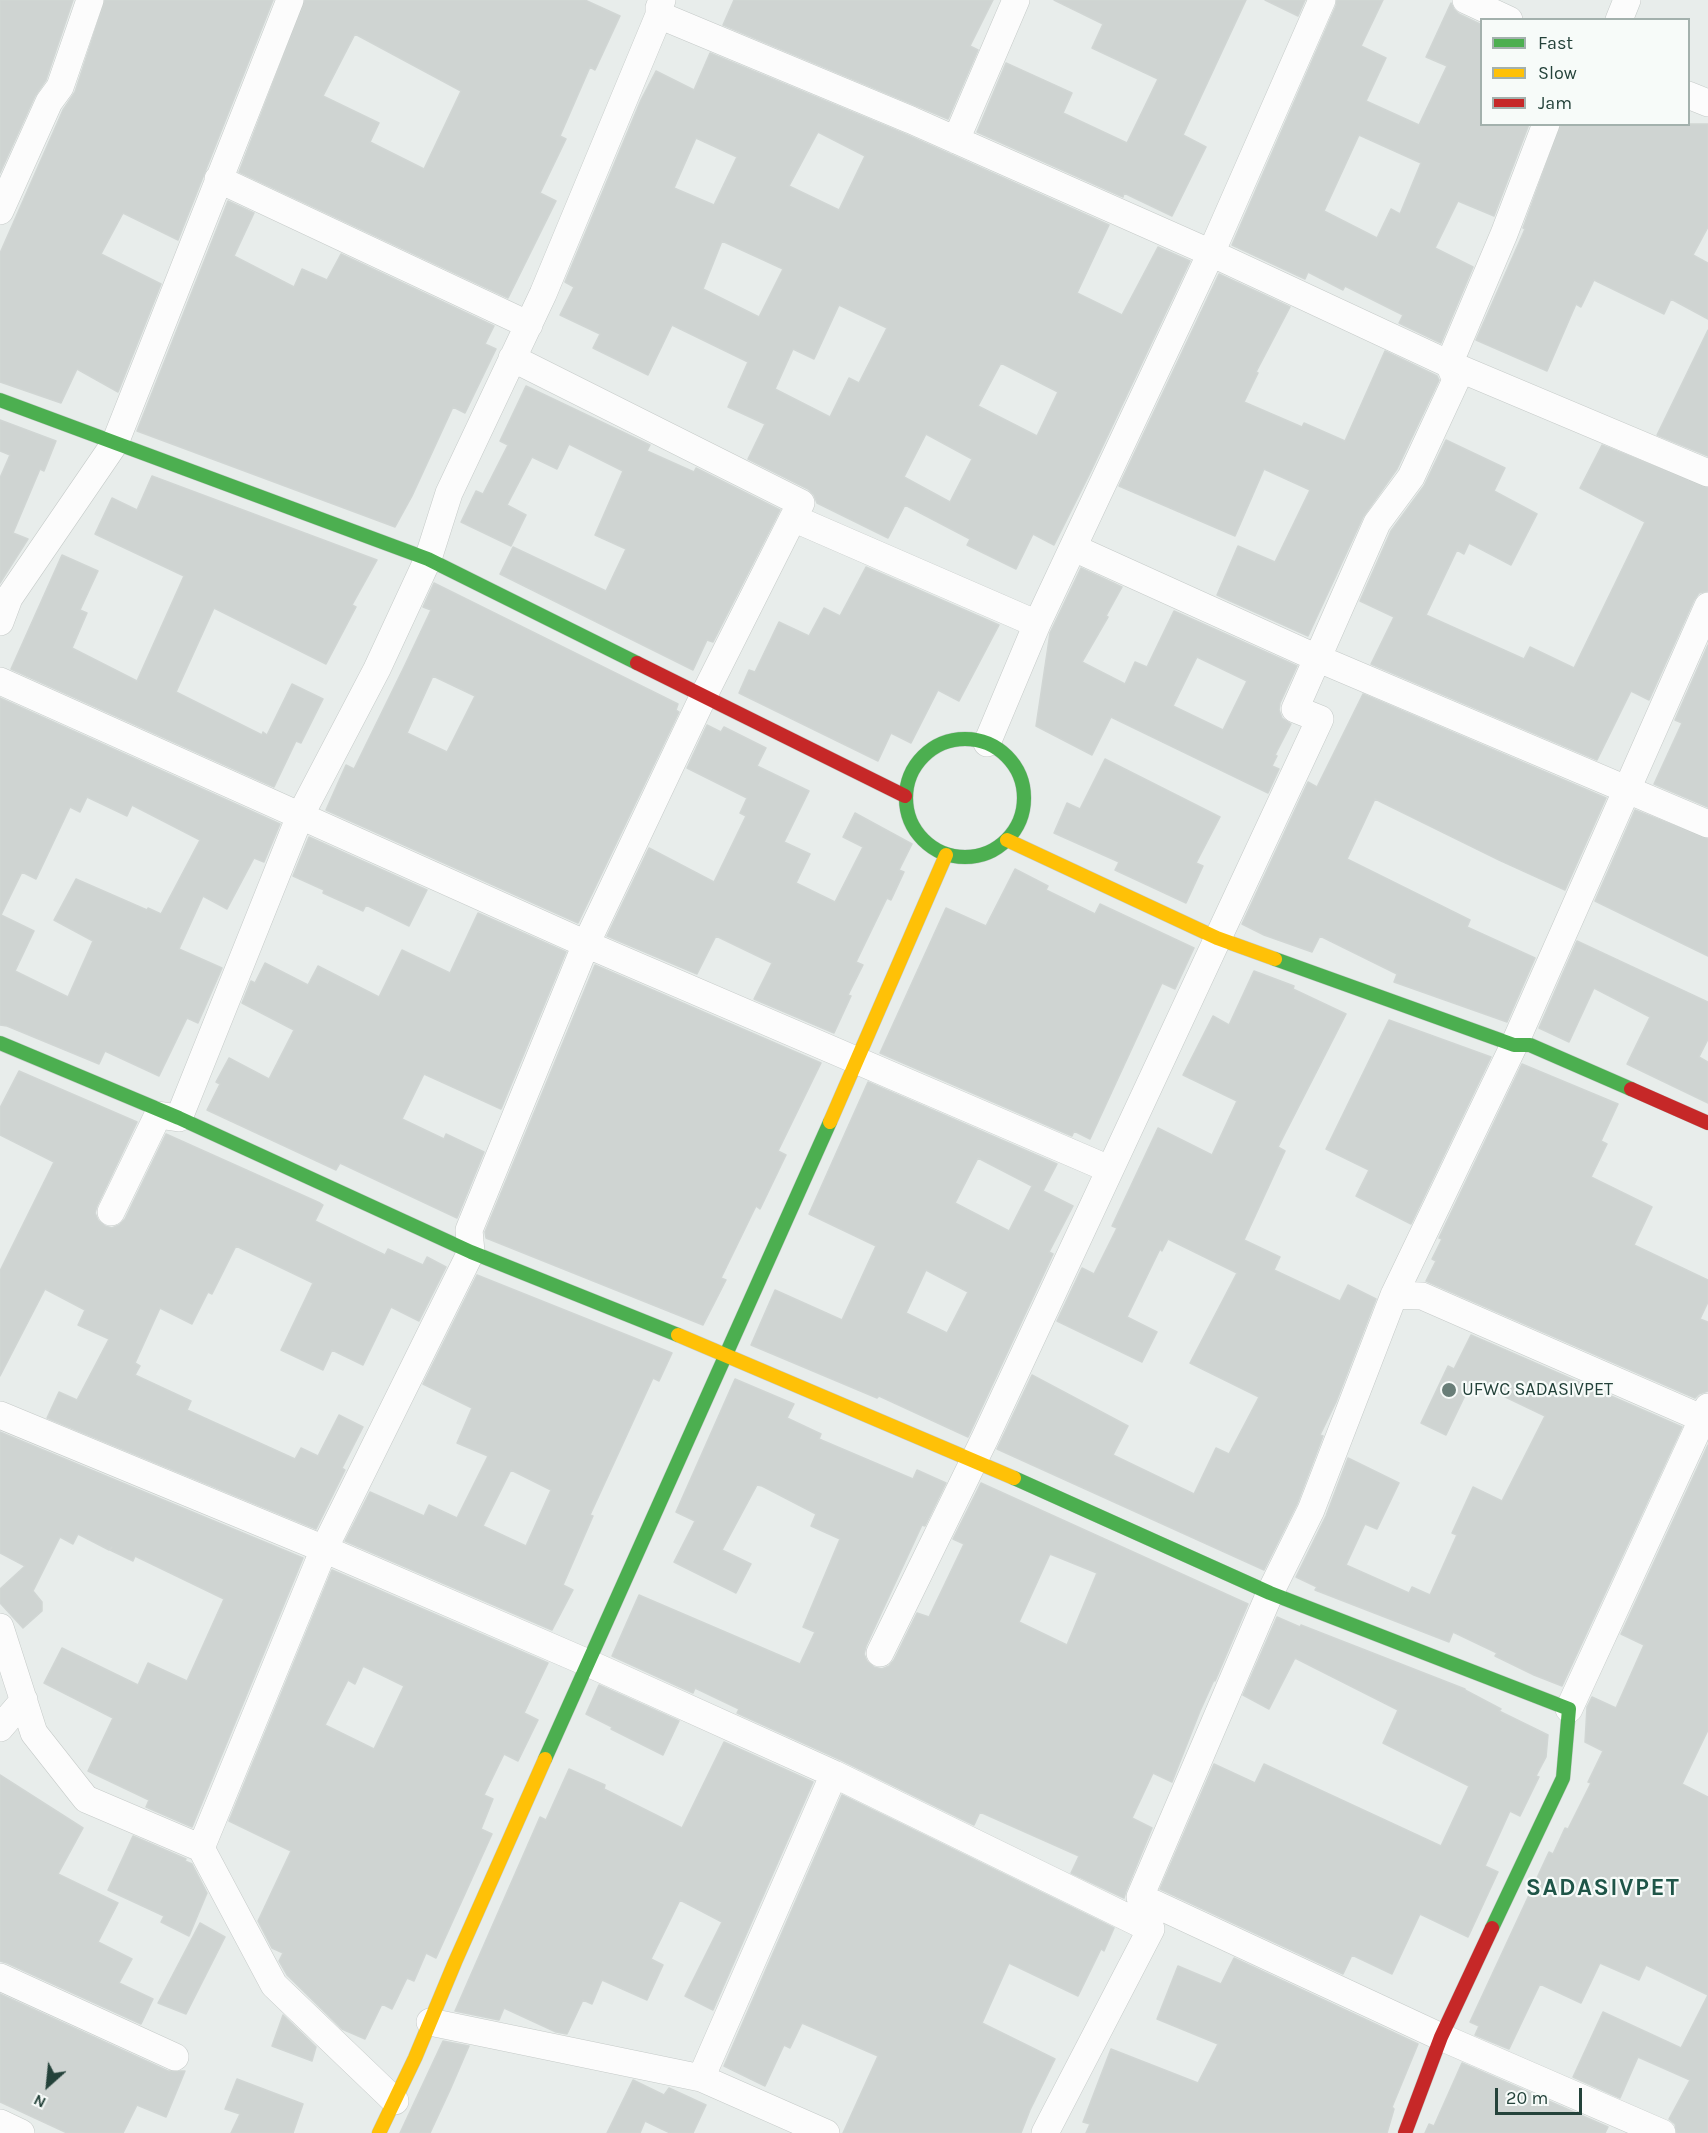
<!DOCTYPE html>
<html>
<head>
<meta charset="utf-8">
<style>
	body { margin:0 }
	#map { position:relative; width:1708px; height:2133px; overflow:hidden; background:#e8edeb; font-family:Karla,sans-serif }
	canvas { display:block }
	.legend { position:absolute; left:1480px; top:18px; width:210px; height:108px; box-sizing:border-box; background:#f7fbf9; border:2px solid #a3b1ad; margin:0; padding:8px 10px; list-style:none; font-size:18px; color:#24423a }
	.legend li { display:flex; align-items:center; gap:12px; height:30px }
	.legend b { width:30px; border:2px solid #a3b1ad }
	.north { position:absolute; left:18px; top:2055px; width:60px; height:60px; -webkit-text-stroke:4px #f7fbf9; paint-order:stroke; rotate:207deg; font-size:16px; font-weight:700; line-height:24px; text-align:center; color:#24423a }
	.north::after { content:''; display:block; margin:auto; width:21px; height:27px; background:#24423a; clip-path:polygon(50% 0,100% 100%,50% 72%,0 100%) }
	.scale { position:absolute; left:1495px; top:2088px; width:87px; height:27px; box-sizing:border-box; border:3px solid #24423a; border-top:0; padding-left:8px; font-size:18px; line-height:21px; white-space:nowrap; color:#24423a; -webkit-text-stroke:4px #f7fbf9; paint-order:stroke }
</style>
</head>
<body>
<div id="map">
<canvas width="1708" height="2133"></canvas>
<ul class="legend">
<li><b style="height:8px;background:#4caf50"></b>Fast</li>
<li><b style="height:8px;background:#ffc107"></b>Slow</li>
<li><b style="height:8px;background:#c62828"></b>Jam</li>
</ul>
<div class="north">N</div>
<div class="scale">20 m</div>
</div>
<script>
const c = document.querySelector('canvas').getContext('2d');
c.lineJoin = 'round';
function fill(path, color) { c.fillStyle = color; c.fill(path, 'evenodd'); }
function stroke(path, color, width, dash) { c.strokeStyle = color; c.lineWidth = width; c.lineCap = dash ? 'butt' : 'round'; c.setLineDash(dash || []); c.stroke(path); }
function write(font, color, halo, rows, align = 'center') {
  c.font = font + ' Karla,sans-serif'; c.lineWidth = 4.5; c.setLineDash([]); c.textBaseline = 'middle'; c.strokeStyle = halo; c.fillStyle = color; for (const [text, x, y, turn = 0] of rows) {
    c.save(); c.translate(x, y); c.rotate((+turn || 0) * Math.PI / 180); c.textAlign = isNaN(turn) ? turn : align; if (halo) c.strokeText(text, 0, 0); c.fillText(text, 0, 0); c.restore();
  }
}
const building = new Path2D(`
	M0 0H73L46 80 35 96 0 173Z
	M105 0H273L178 240 123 213 101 254 161 284 118 392 77 369 61 403 0 382V253L63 110 75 92Z
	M305 0H585L620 16 595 70 590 67 560 136 566 139 540 193 556 201 508 298 239 172ZM355 34 461 91 424 169 370 142 379 123 323 96Z
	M734 0H993L970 46 978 50 948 119 723 25Z
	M1054 0H1246L1183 135 1206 147 1172 216 1124 193 1123 197 977 132 1006 63 1072 93 1063 113 1127 143 1158 79 1092 48 1103 24Z
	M1265 0H1305L1298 16Z
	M1337 0H1383L1361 46 1386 58 1366 101 1419 125 1447 66 1426 57 1451 3 1454 9 1459 14 1482 25V124H1529L1494 216 1458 201 1435 248 1473 267 1441 343 1399 323 1403 315 1345 286 1343 290 1308 272 1305 279 1232 245 1336 6ZM1359 135 1421 163 1400 214 1391 209 1377 238 1324 211Z
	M710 53 905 134 1109 225 1077 293 1122 315 1158 247 1190 261 1090 473 1054 545 1033 534 1016 569 967 545 970 539 905 505 888 538 817 503 814 495 808 489 748 459 765 424 728 407 748 362 672 325 648 375 593 348 600 334 560 315 574 287 565 282 641 100 656 71 694 90ZM818 132 865 156 839 210 789 186ZM696 138 737 157 714 205 674 188ZM722 241 783 269 759 317 703 289ZM839 305 887 328 859 383 849 378 830 417 775 389 793 349 814 359ZM1001 363 1058 392 1037 436 978 406ZM926 434 972 459 950 502 904 477Z
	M1561 124H1708V227L1693 255 1708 263V319L1671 299 1664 314 1594 280 1581 307 1576 304 1547 371 1476 340 1525 229 1523 228Z
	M228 201 254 213 234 256 294 287 302 269 327 280 341 254 494 326 485 344 496 349 465 413 453 407 412 496 395 527 137 431Z
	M1219 274 1290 307 1256 372 1258 373 1244 402 1302 427 1304 423 1345 441 1385 351 1437 376 1439 380 1397 469 1363 517 1308 636 1217 595 1238 546 1275 562 1310 490 1264 469 1235 536 1119 486Z
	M1708 330V456L1657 435Z
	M526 386 650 445 647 451 694 472 696 468 780 510 713 642 707 640 693 670 500 574 513 547 606 591 626 549 595 535 623 471 569 444 557 469 532 457 507 505 526 515 511 546 461 522 476 491 483 494 508 445 500 441Z
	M0 420 56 441 44 471 40 469 13 533 28 539 0 583V478L10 455 0 451Z
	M1446 440 1505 468 1494 491 1537 514 1511 565 1469 543 1464 554 1457 550 1426 615 1524 659 1530 647 1574 668 1645 522 1580 488 1602 445 1708 488V591L1699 593 1694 600 1649 700 1631 691 1597 760 1371 664 1394 617 1360 601 1391 531 1424 486Z
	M152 476 377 560 352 605 356 607 326 664 214 608 176 692 262 735 263 732 267 735 292 684 323 699 301 743 296 741 274 787 11 669 62 555 98 571 80 610 87 613 72 648 137 681 184 576 95 534 112 498 137 510Z
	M866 567 999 625 959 701 938 690 911 743 891 733 878 761 739 693 749 670 755 672 779 622 809 636 824 608 840 616Z
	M1081 568 1122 587 1106 616 1108 617 1082 662 1125 684 1135 662 1147 667 1174 611 1297 666 1280 703 1279 710 1282 718 1291 724 1275 755 1277 756 1272 766 1279 769 1268 793 1111 717 1092 755 1036 726 1050 633ZM1197 657 1247 681 1223 730 1173 706Z
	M434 583 678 704 676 710 679 712 578 923 326 810 346 765 354 769 405 665 431 610 423 607ZM433 676 475 696 447 752 407 733Z
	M1708 645V807L1654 784 1682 723 1675 720Z
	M1363 694 1606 798 1565 890 1499 860 1375 799 1347 859 1470 920 1467 927 1535 958 1507 1022 1394 982 1397 974 1320 936 1312 952 1264 935 1242 924 1308 782 1317 787Z
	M0 698 280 824 264 862 254 858 227 909 203 896 179 949 222 968 198 1023 187 1018 159 1076 105 1051 99 1064 7 1026 0 1025ZM87 797 127 816 132 805 200 840 161 914 148 908 147 910 76 879 54 920 93 941 68 997 15 971 34 931 1 915 22 872 36 879 70 807 80 812Z
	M707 725 721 732 724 727 766 748 757 766 809 791 784 842 810 854 796 883 835 902 863 847 843 837 855 813 912 844 899 870 904 872 891 900 887 898 856 962 863 965 848 995 851 996 834 1033 754 999 772 963 716 936 697 974 607 936 649 848 714 882 746 816 740 813 747 798 687 768Z
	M1105 759 1220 817 1196 863 1203 866 1186 903 1115 870 1119 862 1054 833 1067 803 1080 809Z
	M1635 810 1708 839V956L1595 901Z
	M309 837 427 890 409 926 366 905 363 911 323 893 324 890 293 876Z
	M1015 869 1048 886 1046 890 1095 914 1100 904 1194 948 1175 989 1162 983 1090 1139 1074 1131 1072 1136 880 1053 946 908 986 926Z
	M478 913 566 952 501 1109 424 1074 402 1119 444 1139 446 1134 484 1152 457 1218 340 1163 336 1170 207 1110 220 1084 216 1082 229 1058 269 1079 294 1030 242 1003 251 981 255 983 265 963 308 985 318 966 379 997 402 950 450 973Z
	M1577 941 1708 1002V1039L1699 1057 1708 1062V1103L1627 1064 1650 1017 1594 988 1569 1042 1539 1028Z
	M595 965 821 1063 778 1151 786 1155 760 1209 756 1206 721 1278 726 1280 703 1325 486 1238 485 1232Z
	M1254 971 1294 986 1293 989 1346 1014 1278 1147 1285 1151 1244 1240 1280 1257 1274 1270 1340 1301 1348 1285 1376 1299 1336 1402 1320 1435 1323 1436 1297 1504 1264 1570 997 1449 1032 1375 1128 1426 1113 1455 1194 1494 1216 1448 1229 1454 1259 1397 1190 1363 1237 1273 1168 1239 1162 1251 1160 1249 1127 1317 1157 1332 1142 1362 1057 1321 1082 1268 1094 1274 1117 1228 1112 1226 1158 1128 1212 1155 1237 1101 1183 1075 1213 1016 1229 1025Z
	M1389 1020 1491 1057 1411 1224 1356 1196 1369 1170 1326 1149Z
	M1522 1064 1618 1104 1601 1141 1607 1144 1591 1177 1652 1207 1634 1245 1708 1280V1302L1700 1319 1708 1322V1391L1699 1394 1695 1398 1426 1281 1436 1261 1432 1259 1442 1239 1439 1238Z
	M19 1071 137 1122 97 1206 95 1213 98 1220 105 1226 112 1228 119 1225 125 1219 166 1134 320 1203 323 1205 315 1221 385 1255 388 1249 423 1265 427 1257 446 1267 419 1321 391 1307 363 1365 332 1350 323 1370 281 1350 313 1283 236 1246 212 1294 208 1292 192 1324 160 1308 135 1363 140 1366 135 1375 191 1401 187 1410 295 1459 301 1448 318 1456 339 1415 363 1427 342 1468 345 1470 316 1529 47 1418 59 1392 77 1400 109 1339 78 1325 85 1310 45 1289 0 1376V1271L54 1162 0 1135V1108Z
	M868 1082 1057 1164 1043 1191 1073 1206 1049 1252 1053 1254 968 1437 879 1396 877 1398 751 1345 775 1290 842 1320 876 1246 809 1214ZM978 1158 1032 1186 1009 1231 955 1203ZM926 1270 968 1292 947 1333 906 1313Z
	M477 1275 672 1353 659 1381 653 1378 590 1515 593 1516 563 1585 573 1590 552 1630 345 1541 370 1492 424 1516 429 1505 457 1518 488 1456 457 1443 472 1408 423 1384ZM511 1470 551 1490 526 1546 483 1526Z
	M1471 1335 1682 1427 1562 1686 1534 1675 1495 1656 1497 1653 1453 1632 1449 1642 1315 1590 1317 1587 1296 1577 1326 1516 1348 1458 1399 1483 1377 1529 1365 1524 1346 1565 1409 1593 1412 1587 1430 1595 1457 1535 1452 1533 1473 1487 1502 1501 1545 1416 1472 1381 1446 1435 1421 1423 1448 1366 1454 1369Z
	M735 1379 794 1404 787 1418 821 1434 819 1439 913 1479 917 1470 946 1483 925 1526 922 1525 866 1646 864 1654 867 1661 874 1667 882 1669 889 1666 894 1660 917 1613 929 1617 964 1544 953 1539 981 1483 1248 1604 1215 1681 1214 1680 1200 1711 1172 1782 1153 1773 1132 1818 1152 1828 1126 1891 1124 1898 1071 1873 1079 1856 980 1812 974 1825 841 1760 737 1713 739 1709 695 1688 693 1693 612 1656 639 1595 800 1664 815 1632 803 1627 840 1539 811 1526 816 1514 762 1486 757 1485 722 1550 751 1564 736 1593 674 1562 695 1521 676 1512ZM1050 1554 1097 1573 1067 1645 1019 1622Z
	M0 1432 303 1558 192 1827 146 1807 149 1800 88 1771 113 1718 44 1683 62 1648 138 1685 148 1663 187 1681 224 1599 135 1556 133 1561 110 1550 112 1547 109 1550 78 1534 73 1544 60 1537 33 1591 42 1602V1611L23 1628 0 1603V1589L25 1566 0 1553Z
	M1708 1445V1730L1682 1784 1708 1797V2133H1677L1675 2124 1669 2119 1690 2080 1638 2057 1620 2098 1573 2077 1603 2012 1681 2048 1708 1995 1646 1965 1639 1980 1600 1963 1581 2003 1540 1984 1509 2049 1475 2035 1479 2026 1470 2022 1549 1852 1553 1854 1565 1828 1568 1829 1591 1783 1588 1782 1603 1751 1585 1742 1587 1707 1592 1697 1616 1708 1644 1645 1621 1634Z
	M332 1570 548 1663 524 1713 538 1720 518 1761 504 1754 484 1795 493 1799 481 1829 492 1834 436 1958 426 1953 414 1981 407 1978 392 2009 382 2004 365 2039 342 2029 287 1975 279 1961 283 1953 272 1948 258 1921 291 1851 229 1821ZM363 1666 404 1686 374 1749 325 1725 348 1680 355 1684Z
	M1277 1617 1300 1627 1301 1625 1465 1689V1690L1501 1709 1499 1711 1548 1735 1546 1757 1536 1776 1539 1777 1520 1816 1510 1811 1485 1866 1498 1872 1468 1937 1420 1914 1392 1974 1352 1955 1343 1974 1160 1889 1214 1764 1255 1783 1264 1764 1441 1846 1469 1786 1383 1743 1398 1710 1295 1658 1269 1709 1243 1695Z
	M599 1685 679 1721 663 1755 611 1729 612 1727 586 1714Z
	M724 1742 813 1782 713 2010 685 1996 722 1922 680 1900 651 1959 663 1965 647 2000 602 1980 592 2004 583 2000 567 2034 556 2032 504 2008 499 2020 455 2011 540 1817 546 1820 569 1769 605 1785 604 1789 682 1828Z
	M0 1775 83 1828 58 1874 118 1903 98 1942 132 1959 119 1983 153 1999 141 2024 7 1963 0 1961Z
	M842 1795 1114 1928 1104 1951 1101 1949 1078 1996 1009 1963 982 2023 1055 2059 1030 2110 1021 2133H843L878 2056 802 2023 790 2048 784 2045 765 2086 724 2066Z
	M133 1836 186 1859 185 1861 192 1864 207 1893 189 1936 161 1922 164 1916 108 1890Z
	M200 1923 225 1937 186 2014 158 2003Z
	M1234 1958 1418 2044 1392 2107 1394 2109 1387 2133H1086L1090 2124 1083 2122 1111 2049 1198 2083 1218 2044 1157 2019 1178 1966 1221 1984Z
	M0 1994 168 2071H185L166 2117 137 2105 123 2133H67L0 2102Z
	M283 2015 316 2047 312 2061 272 2046Z
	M443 2041 469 2046 450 2090 430 2133H400Z
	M1462 2063 1608 2127 1605 2133H1425L1429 2124 1434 2126Z
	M237 2079 303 2104 293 2133H231L240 2114 225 2109Z
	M633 2080 664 2095 669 2088 706 2105 693 2133H670L645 2121 640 2133H607Z`);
fill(building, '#cfd4d2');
stroke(building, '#d1d6d4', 1.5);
const street = new Path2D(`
	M1466 0 1509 20
	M659 15 911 120 1211 253 1449 364 1708 473
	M1619 20 1627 0
	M1688 95 1708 103
	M956 140 1016 0
	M218 179 529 325
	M0 211 49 102 60 87 90 0
	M512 358 801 503 793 518 1037 624
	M1074 548 1317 658 1708 824
	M0 622 9 598 115 443 290 0
	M0 681 586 944 1109 1169
	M987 743 1037 624 1211 253 1322 0
	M111 1212 158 1115 179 1118 300 816 377 669 428 559 449 493 543 294 659 15V8L662 0
	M1394 1295 1422 1296 1708 1421
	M0 1415 324 1549 588 1663 834 1774
	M0 1627 34 1733 86 1799 201 1848
	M880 1653 985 1438 1320 719 1295 709 1377 523 1411 477 1456 380 1449 364 1504 234 1546 124
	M1569 1709 1708 1407
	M0 1728 24 1700
	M1140 1897 1441 2037 1662 2133
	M0 1977 175 2057
	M430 2022 701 2078
	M395 2101 274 1985 201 1848 324 1549 471 1252 469 1230 586 944 703 697 793 518
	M0 2123 21 2133
	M826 2133 701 2078 834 1774 1151 1929
	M1045 2133 1151 1929 1140 1897 1270 1593 1311 1510 1394 1295 1514 1045 1708 606`);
const fast = new Path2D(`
	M0 400 428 559 637 663
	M906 798a59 59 0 1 1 118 0a59 59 0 1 1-118 0Z
	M1275 959 1514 1045H1530L1631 1089
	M0 1043 179 1118 471 1252 678 1335
	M1014 1478 1270 1593 1569 1709 1563 1778 1492 1928
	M545 1759 830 1122`);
const slow = new Path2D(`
	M1007 840 1217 938 1275 959
	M830 1122 946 855
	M678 1335 1014 1478
	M379 2133 415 2058 455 1962 545 1759`);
const jam = new Path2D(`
	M637 663 905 796
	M1631 1089 1708 1123
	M1405 2133 1441 2037 1492 1928`);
stroke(street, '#c5cac8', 28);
stroke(fast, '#c3cbc8', 15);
stroke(slow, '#c3cbc8', 15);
stroke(jam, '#c3cbc8', 15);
stroke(street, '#fcfcfc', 27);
stroke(fast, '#4caf50', 14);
stroke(slow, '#ffc107', 14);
stroke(jam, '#c62828', 14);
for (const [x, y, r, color] of [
	[1449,1390,8,"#697e78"]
]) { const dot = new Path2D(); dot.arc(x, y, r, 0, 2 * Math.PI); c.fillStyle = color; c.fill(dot); stroke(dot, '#f7fbf9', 2); }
write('18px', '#24423a', '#f7fbf9', [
	["UFWC SADASIVPET",1462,1390]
], 'left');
c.letterSpacing = '1.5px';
write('bold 24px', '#1f5548', '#f7fbf9', [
	["SADASIVPET",1603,1888]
]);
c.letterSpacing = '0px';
</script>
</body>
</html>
